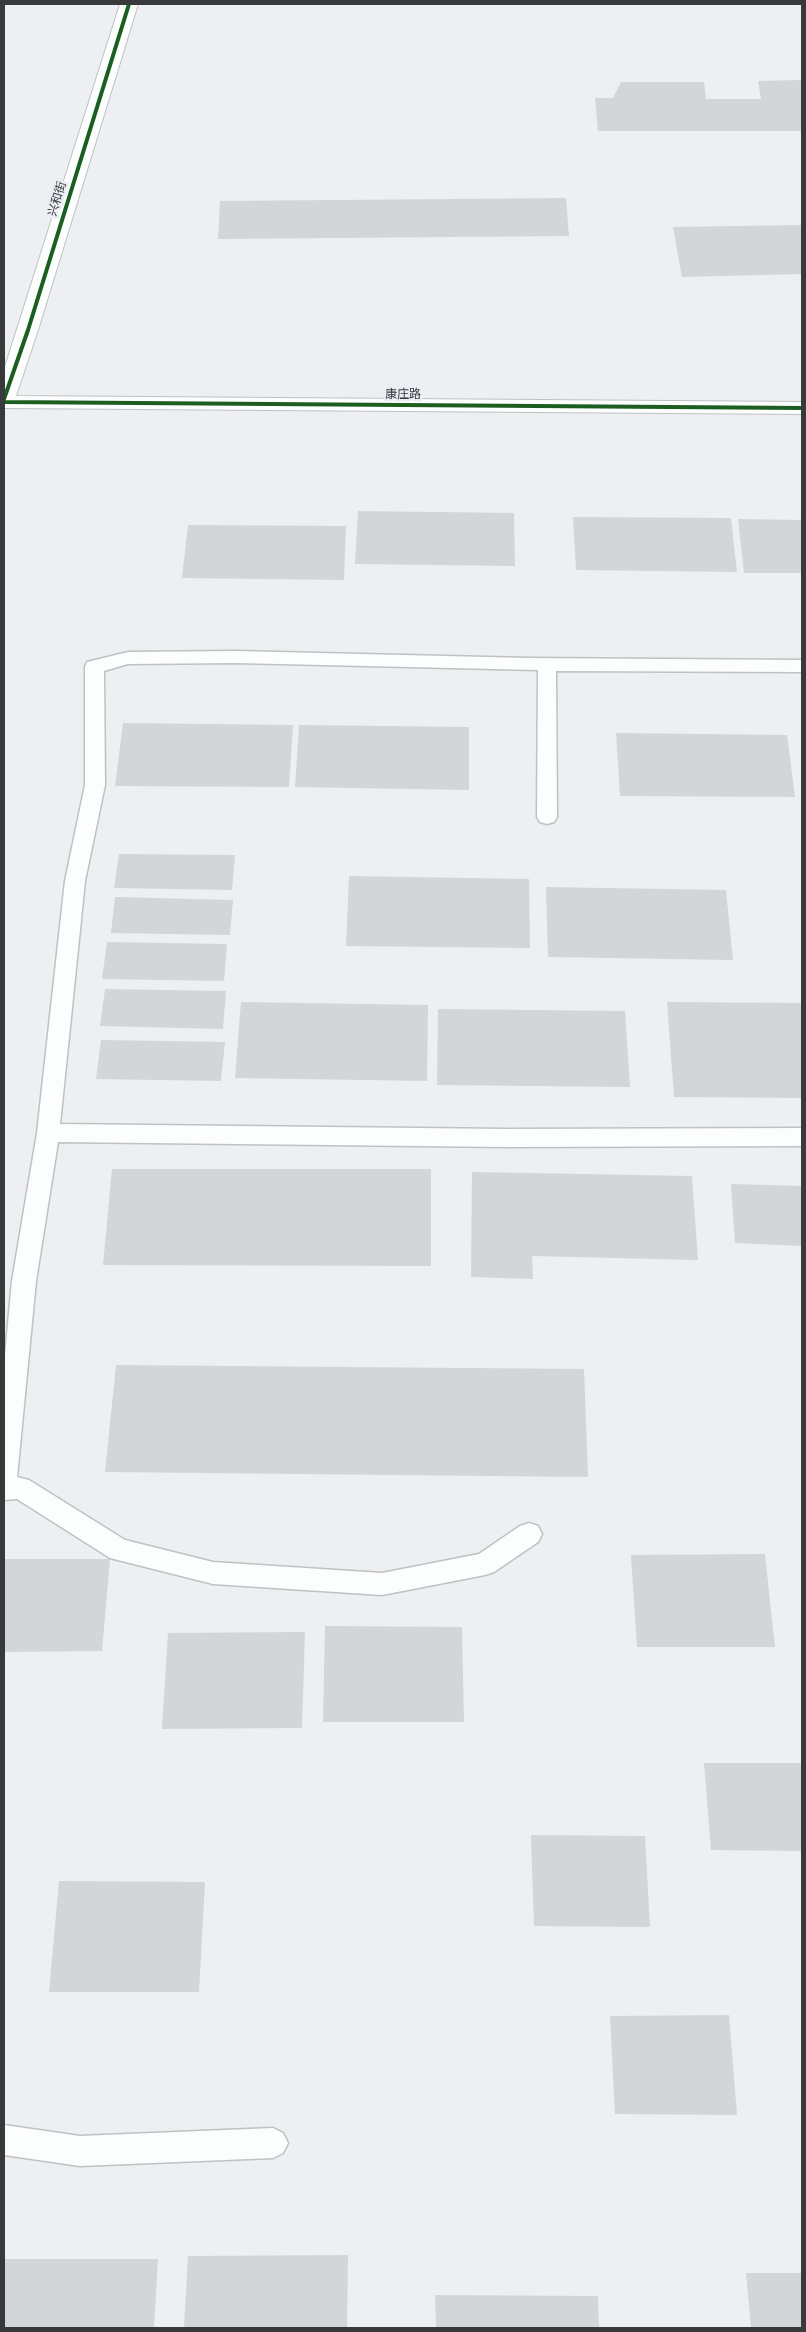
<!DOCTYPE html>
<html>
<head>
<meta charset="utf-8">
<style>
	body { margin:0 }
	#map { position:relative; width:806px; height:2332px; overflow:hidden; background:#edeff2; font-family:"Roboto Condensed",sans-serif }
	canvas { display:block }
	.frame { position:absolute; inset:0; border:5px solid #38393b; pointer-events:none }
</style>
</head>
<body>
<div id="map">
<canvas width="806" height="2332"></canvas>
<div class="frame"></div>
</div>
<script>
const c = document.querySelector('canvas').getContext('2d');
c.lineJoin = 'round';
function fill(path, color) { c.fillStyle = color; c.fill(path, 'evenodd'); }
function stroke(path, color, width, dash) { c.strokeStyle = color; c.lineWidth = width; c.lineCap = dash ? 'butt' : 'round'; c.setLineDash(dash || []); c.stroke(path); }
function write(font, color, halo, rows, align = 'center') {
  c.font = font + ' "Roboto Condensed","Noto Sans SC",sans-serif'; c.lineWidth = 5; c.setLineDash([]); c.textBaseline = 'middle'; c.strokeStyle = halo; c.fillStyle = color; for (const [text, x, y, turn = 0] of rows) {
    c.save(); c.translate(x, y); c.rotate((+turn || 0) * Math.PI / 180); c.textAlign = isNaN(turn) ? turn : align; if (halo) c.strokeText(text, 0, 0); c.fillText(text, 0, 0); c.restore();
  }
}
fill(new Path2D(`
	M802 80V131H598L595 98H613L621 82H704L706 99H761L758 81Z
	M566 198 569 236 218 239 220 201Z
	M802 225V274L682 277 673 227Z
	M358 511 514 513 515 566 355 564Z
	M573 517 731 518 737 572 576 570Z
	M738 519 802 520V573H744Z
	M188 525 346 526 344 580 182 578Z
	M123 723 293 725 289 787 115 786Z
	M299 725 469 727V790L295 787Z
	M616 733 787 735 795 797 620 796Z
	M119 854 235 855 232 890 114 888Z
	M349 876 529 879 530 948 346 946Z
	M546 887 726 890 733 960 548 957Z
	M115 897 233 900 230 935 111 933Z
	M107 942 227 944 224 981 102 979Z
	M105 989 226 991 223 1029 100 1026Z
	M241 1002 428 1005 427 1081 235 1078Z
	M667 1002 802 1003V1098L674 1097Z
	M438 1009 625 1011 630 1087 437 1085Z
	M101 1040 225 1042 221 1081 96 1079Z
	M112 1169H431V1266L103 1265Z
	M472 1172 692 1176 698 1260 532 1256 533 1279 471 1277Z
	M731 1184 802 1186V1246L735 1243Z
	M116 1365 584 1369 588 1477 105 1472Z
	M765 1554 775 1647H637L631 1555Z
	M4 1559H110L102 1651 4 1652Z
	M325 1626 462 1627 464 1722H323Z
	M305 1632 302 1728 162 1729 168 1633Z
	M704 1763H802V1851L711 1850Z
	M531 1835 645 1836 650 1927 534 1926Z
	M59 1881 205 1882 199 1992H49Z
	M729 2015 737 2115 615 2114 610 2016Z
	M348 2255 347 2328H184L188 2256Z
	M4 2259H158L154 2328H4Z
	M746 2273H802V2328H751Z
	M435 2295 598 2296 599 2328H436Z`), '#d3d5d7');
const lane = new Path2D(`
	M236 651 529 658 802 660V672L556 671 557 817 554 822 547 824 540 822 537 817 538 670 236 663 128 664 104 671 105 785 85 881 60 1124 507 1129 802 1128V1146L507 1147 58 1142 36 1281 17 1477 29 1480 125 1540 213 1562 382 1573 479 1554 520 1526 529 1523 538 1526 542 1534 538 1542 494 1572 485 1575 382 1595 213 1584 110 1558 17 1499 4 1500V1366L12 1281 37 1133 65 881 85 785V667L87 662 128 652Z
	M4 2125 80 2136 273 2128 283 2133 288 2143 283 2153 273 2158 80 2166 4 2155Z`);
const secondary = new Path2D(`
	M120 4H138L38 330 16 396 802 402V414L4 408V370Z`);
stroke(lane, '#bfc1c3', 3);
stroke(secondary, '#bfc1c3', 2);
fill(lane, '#fcfdfd');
fill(secondary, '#fcfdfd');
stroke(new Path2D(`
	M4 399 28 330 129 4
	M4 402 802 408`), '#1b5e20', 4);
write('12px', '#38393b', '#ebeef4', [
	["兴和街",58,199,-73],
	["康庄路",403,395]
]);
</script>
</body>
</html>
